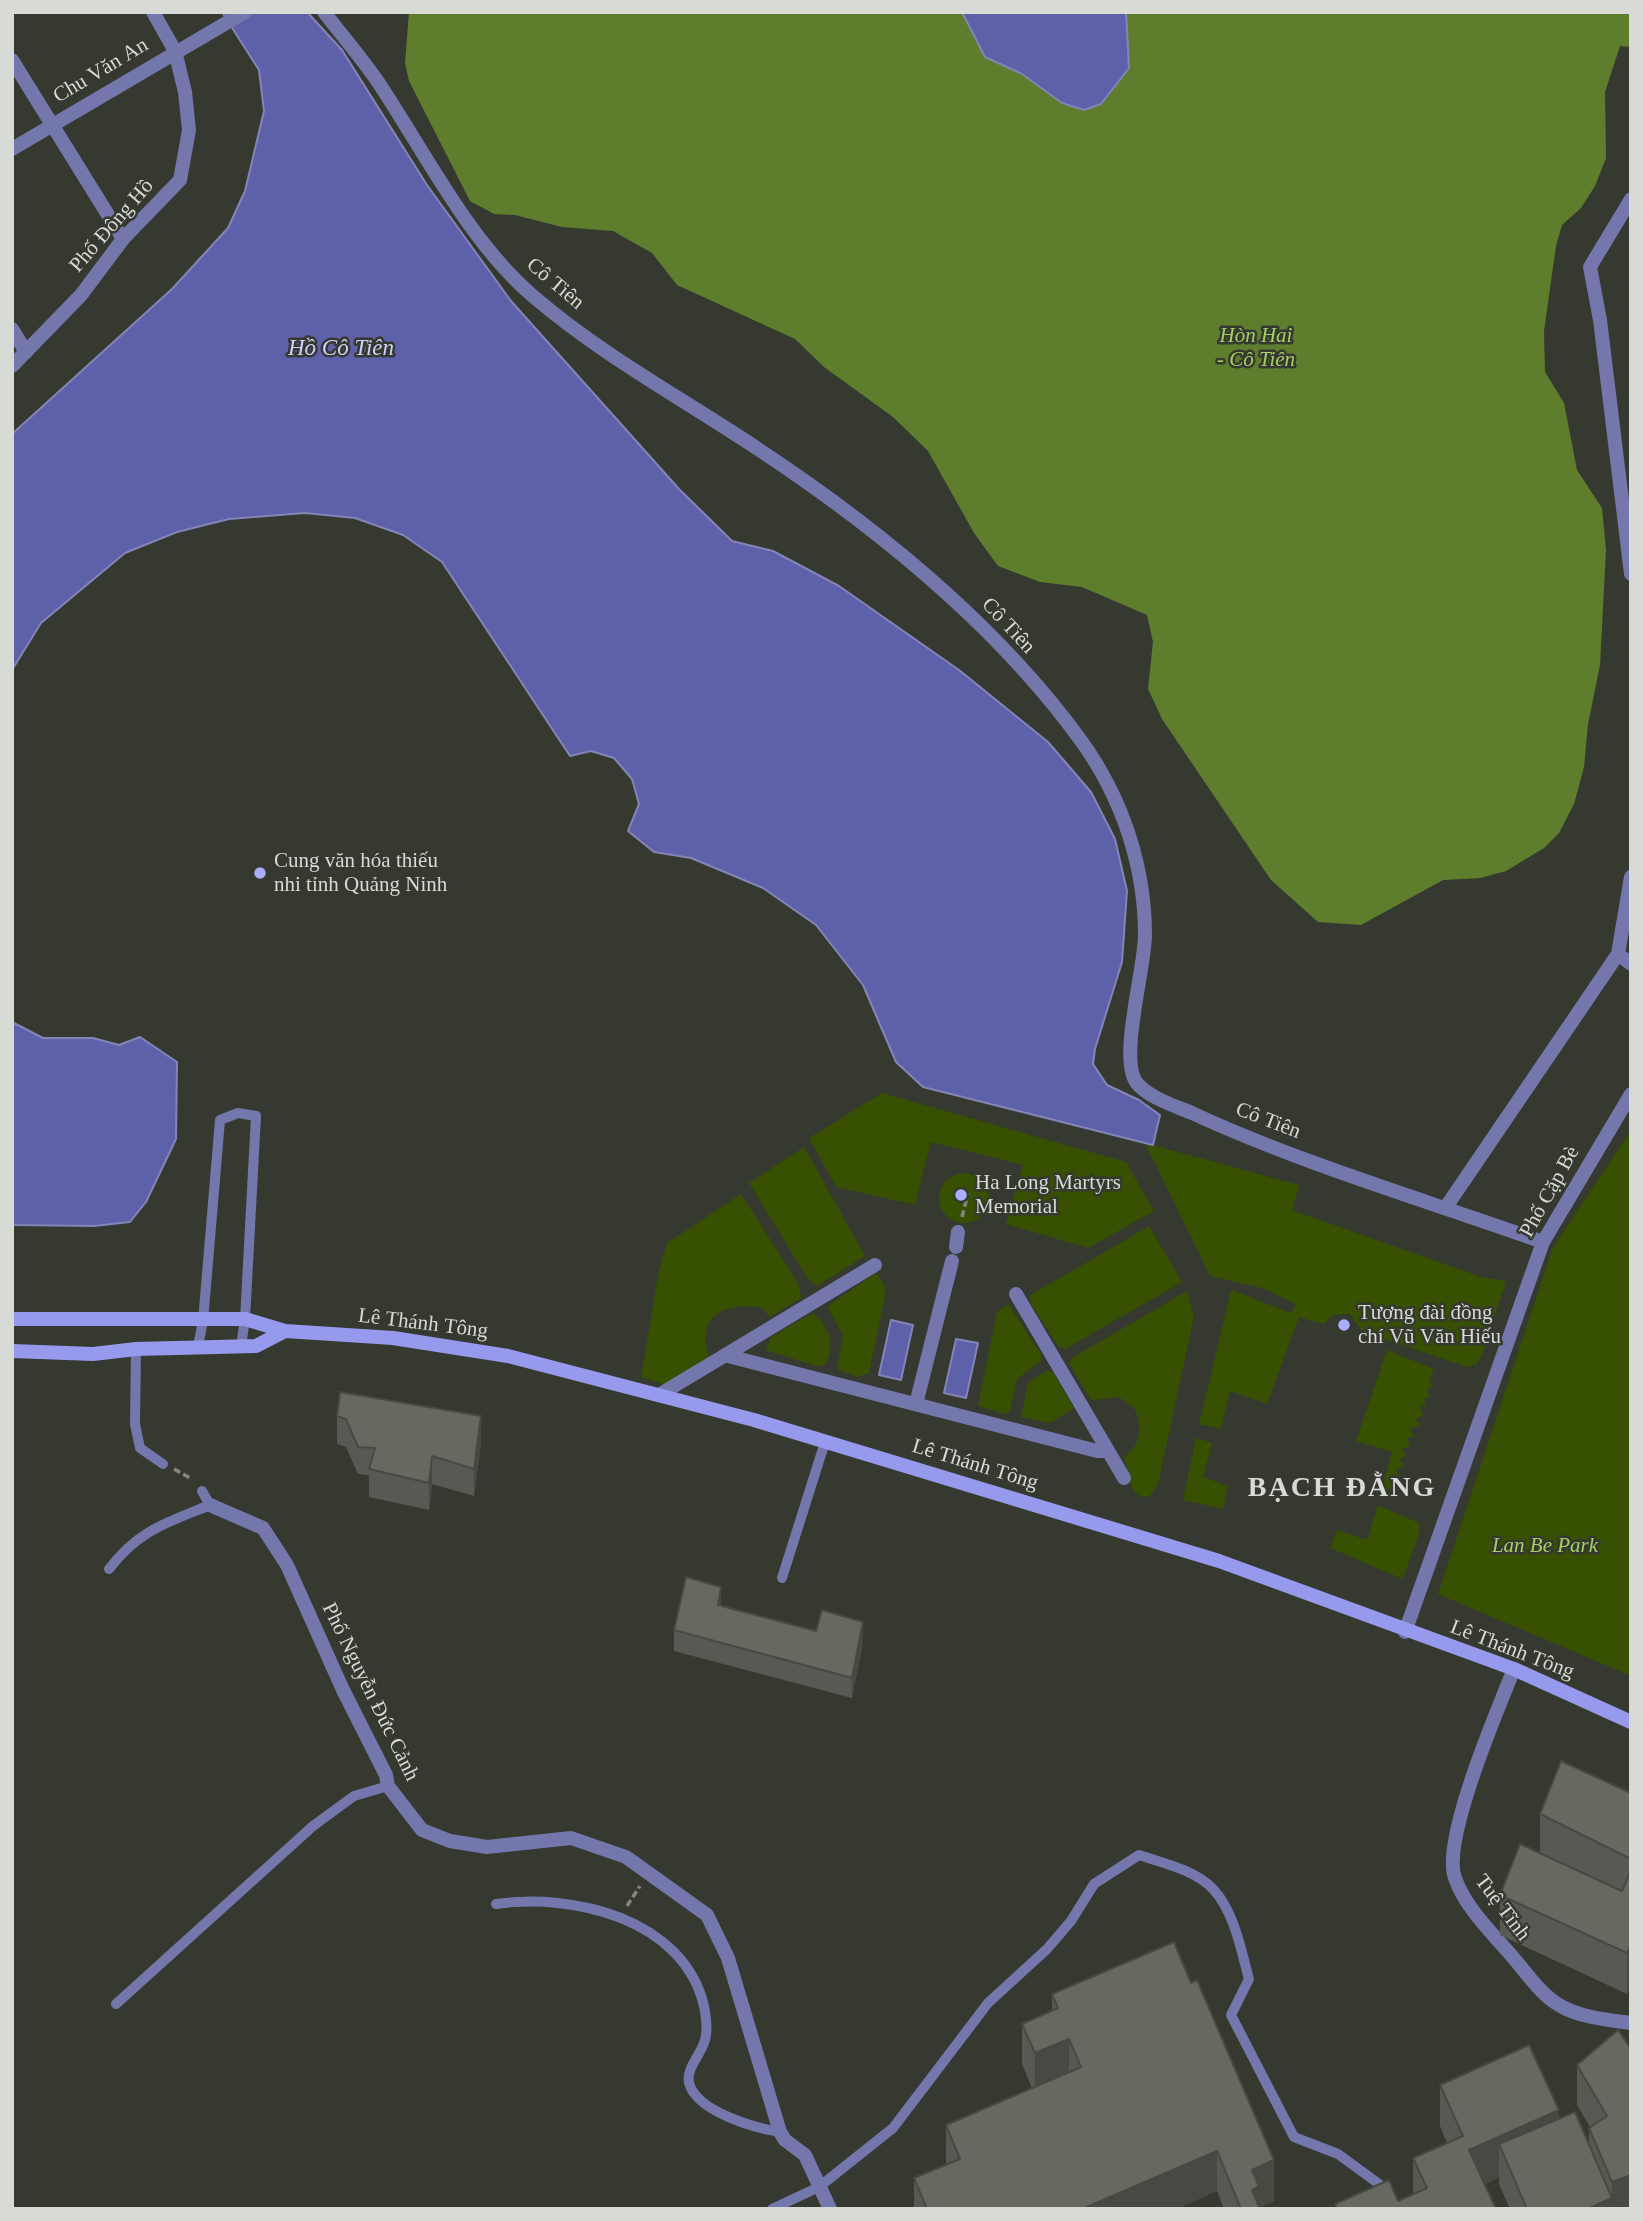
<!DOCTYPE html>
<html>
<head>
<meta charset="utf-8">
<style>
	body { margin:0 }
	#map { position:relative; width:1643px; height:2221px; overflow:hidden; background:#353930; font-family:Georgia,serif }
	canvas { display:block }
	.frame { position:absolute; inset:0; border:14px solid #d8dad5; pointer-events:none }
</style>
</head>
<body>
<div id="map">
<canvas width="1643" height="2221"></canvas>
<div class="frame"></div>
</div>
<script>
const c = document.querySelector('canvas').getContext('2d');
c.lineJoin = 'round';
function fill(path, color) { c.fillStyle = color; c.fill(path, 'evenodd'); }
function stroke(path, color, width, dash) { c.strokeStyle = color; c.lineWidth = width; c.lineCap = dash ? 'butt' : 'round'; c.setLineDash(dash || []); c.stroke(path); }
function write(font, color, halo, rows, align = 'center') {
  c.font = font + ' Georgia,serif'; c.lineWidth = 5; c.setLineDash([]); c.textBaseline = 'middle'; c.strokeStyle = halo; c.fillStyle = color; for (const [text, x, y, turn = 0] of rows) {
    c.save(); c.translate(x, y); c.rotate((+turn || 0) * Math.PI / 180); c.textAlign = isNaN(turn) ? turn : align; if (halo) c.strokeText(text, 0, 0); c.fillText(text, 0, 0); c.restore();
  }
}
fill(new Path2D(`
	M882 1093 1126 1162 1154 1211 1088 1248 1006 1224 1023 1165 931 1142 915 1205 836 1187 809 1138Z
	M1631 1130V1676L1438 1594 1553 1247Z
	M1145 1143 1299 1185 1292 1210 1484 1278 1506 1281 1483 1352 1477 1364 1467 1367 1363 1332 1350 1314 1333 1315 1324 1324 1299 1317 1267 1404 1230 1391 1221 1429 1199 1424 1231 1290 1291 1313 1296 1304 1262 1288 1210 1276Z
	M804 1147 865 1256 817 1286 808 1279 749 1183Z
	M939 1198a25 25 0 1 1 50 0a25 25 0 1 1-50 0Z
	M741 1194 798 1283 801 1298 769 1317 763 1308C726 1301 695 1315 709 1357L666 1385 641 1377 659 1270 667 1243Z
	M1149 1226 1182 1282 1065 1349 1059 1347 1031 1304 1029 1296Z
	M874 1274H877L885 1287V1296L869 1373 857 1377 837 1369 843 1335 827 1307Z
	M1187 1291 1194 1317 1158 1484 1149 1497 1139 1496 1132 1488 1124 1457C1141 1446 1143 1426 1134 1408L1119 1397 1091 1400 1069 1363 1072 1358Z
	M1008 1304 1041 1354V1361L1017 1379 1010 1411 1004 1414 978 1406 997 1312Z
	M812 1313C830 1326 836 1346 825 1365L816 1366 766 1350 771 1337Z
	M1387 1350 1434 1369 1429 1380 1434 1386 1427 1389 1430 1396 1424 1399 1426 1405 1420 1407 1423 1416 1415 1419 1420 1425 1410 1429 1414 1436 1407 1438 1410 1446 1402 1449 1406 1456 1400 1459 1404 1467 1396 1469 1400 1477 1391 1480 1395 1489H1388L1386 1497 1380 1495 1392 1452 1356 1441Z
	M1046 1371H1052L1074 1408 1050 1423 1021 1417 1028 1383Z
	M1196 1438 1212 1443 1203 1477 1228 1486 1223 1509 1183 1500Z
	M1378 1505 1419 1523 1420 1531 1403 1579 1330 1548 1337 1530 1367 1540Z`), '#375002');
fill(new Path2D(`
	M409 12H962L985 57 1022 74 1062 103 1129 68 1126 12H1631V47L1620 46 1605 92 1606 158 1595 186 1581 208 1562 225 1556 246 1544 331 1545 372 1564 403 1577 470 1602 508 1606 550 1600 665 1588 724 1584 767 1574 804 1559 833 1544 848 1506 871 1480 878 1443 880 1361 925 1318 922 1271 880 1162 719 1148 689 1153 642 1147 615 1082 587 1040 582 998 566 974 533 928 451 893 417 824 367 795 339 677 285 652 253 613 231 562 227 515 215 494 214 470 201 409 81 405 63Z`), '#5f7e2d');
const water = new Path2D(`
	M222 12H307L342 50 427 185 511 301 679 489 732 541 773 551 839 586 959 670 1048 742 1091 792 1115 839 1127 891 1122 962 1095 1049 1093 1064 1107 1085 1139 1100 1160 1115 1153 1145 923 1087 896 1062 863 985 816 925 763 888 691 858 654 852 628 831 639 804 632 779 614 758 591 751 570 756 442 562 403 535 355 518 305 513 229 519 177 532 125 553 41 623 12 670V434L172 289 228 228 245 191 264 111 259 70Z
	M962 12H1126L1129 68 1101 104 1084 110 1062 103 1022 74 985 57Z
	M12 1022 43 1038H93L119 1045 140 1037 177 1062 176 1139 146 1202 130 1222 94 1226 12 1225Z
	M891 1320 913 1325 901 1380 879 1375Z
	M956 1339 978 1343 966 1398 944 1393Z`);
fill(water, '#5f60aa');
stroke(water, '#8385b7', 2);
stroke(new Path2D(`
	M962 1217 968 1193
	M174 1469 192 1479
	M627 1906 640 1886`), '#83867f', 3.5, [7, 3.5]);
stroke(new Path2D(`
	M198 1346 203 1321 220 1120 238 1113 256 1116 245 1319 241 1346
	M136 1349 135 1424 140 1448 163 1464
	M109 1569C139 1530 166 1523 210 1505L202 1491
	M782 1578 825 1442
	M496 1904C572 1893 683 1918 704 2006 706 2016 708 2033 704 2043 700 2055 686 2069 689 2083 697 2112 755 2128 780 2132
	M116 2004 313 1826 354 1796 388 1786
	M772 2209 819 2187 893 2128 988 2003 1047 1949 1071 1921 1094 1884 1139 1855C1163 1863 1195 1870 1213 1889 1234 1911 1241 1950 1249 1979L1231 2015 1294 2137 1338 2154 1379 2184`), '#7477ab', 10);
stroke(new Path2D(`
	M956 1247 958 1232
	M1016 1294 1124 1478
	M728 1356 1097 1451H1107
	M659 1395 875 1265
	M916 1404 952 1261`), '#7477ab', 14);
stroke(new Path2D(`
	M324 12C341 34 360 56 376 79 424 150 468 241 534 297 603 356 683 399 758 449 876 527 999 627 1082 742 1122 798 1145 866 1145 935 1145 968 1119 1057 1136 1082 1147 1097 1175 1106 1192 1113 1302 1164 1428 1201 1543 1242
	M12 60 123 239
	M12 149 245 12
	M1631 199 1590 267 1600 320 1631 574
	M12 329 26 352
	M1618 954 1631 964
	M1446 1207 1618 954 1631 877
	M210 1505 263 1528 287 1565 343 1690 386 1775 388 1786 422 1830 450 1841 487 1847 571 1838 626 1857 707 1915 728 1958 780 2132 785 2140 805 2155 830 2209
	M1514 1669C1498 1709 1441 1841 1455 1878 1465 1907 1491 1932 1511 1955 1525 1971 1540 1994 1559 2005 1578 2017 1608 2020 1631 2023`), '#7477ab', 14);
stroke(new Path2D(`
	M12 366 81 295 123 239 180 180 189 130 185 92 175 51 153 12
	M1405 1632 1543 1242 1631 1094`), '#7477ab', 14);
stroke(new Path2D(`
	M12 1319H245L285 1331 393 1338 508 1356 754 1420 1219 1561 1514 1669 1631 1722
	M12 1351 93 1354 136 1349 256 1346 285 1331`), '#979aec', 14);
fill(new Path2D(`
	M337 1416 481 1444 474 1496 432 1484 429 1510 369 1497V1475L358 1474 346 1447 337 1444Z
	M721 1605 863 1643 852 1698 674 1651V1630Z
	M1631 1793V1985L1627 1994 1500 1935V1895L1540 1854V1814Z
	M1052 1994 1274 2201 1260 2207V2209H1224L1217 2191 1176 2209H914V2178L946 2165V2125L1032 2088 1022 2064V2024L1052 2010Z
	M1618 2030 1631 2209H1510L1499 2184V2177L1485 2184 1496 2209H1335V2204L1398 2201 1413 2194V2158L1447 2143 1440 2126V2085L1559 2119 1589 2143V2128L1590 2127 1577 2105V2065Z`), '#575a52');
fill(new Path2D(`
	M481 1416V1444L474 1496V1469Z
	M432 1456V1484L429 1510V1483Z
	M721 1587V1608L718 1605Z
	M863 1622V1643L852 1698V1678Z
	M1631 1945V1985L1627 1994V1953Z
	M1069 2039V2079L1035 2094V2053Z
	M1559 2110V2150L1499 2144V2177L1469 2191V2150Z
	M1217 2151V2191L1176 2209H1082Z
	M1274 2160V2201L1259 2207 1252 2209V2170Z
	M1631 2175V2209H1612V2182Z
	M1612 2198V2209H1587Z`), '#474a42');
const building = new Path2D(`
	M340 1392 481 1416 474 1469 432 1456 429 1483 369 1469 375 1448 358 1447 346 1419 337 1416Z
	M686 1577 721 1587 718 1605 816 1631 822 1610 863 1622 852 1678 674 1630Z
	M1561 1761 1631 1793V1859L1540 1814Z
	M1520 1844 1622 1891 1631 1870V1945L1627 1953 1500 1895Z
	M1174 1942 1191 1983 1197 1980 1274 2160 1252 2170 1259 2186 1252 2190 1260 2209H1241L1217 2151 1082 2209H927L914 2178 960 2159 946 2125 1081 2067 1069 2039 1035 2053 1022 2024 1058 2008 1052 1994Z
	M1618 2030 1631 2049V2175L1612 2182 1589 2128 1607 2116 1577 2065Z
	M1529 2045 1559 2110 1469 2150 1496 2209H1337L1335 2204 1389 2180 1398 2201 1427 2188 1413 2158 1463 2136 1440 2085Z
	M1575 2112 1612 2198 1587 2209H1527L1499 2144Z`);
fill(building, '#65695f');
stroke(building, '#474a42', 2);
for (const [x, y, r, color] of [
	[260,873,7,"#abaffb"],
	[961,1195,7,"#abaffb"],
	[1344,1325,7,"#abaffb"]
]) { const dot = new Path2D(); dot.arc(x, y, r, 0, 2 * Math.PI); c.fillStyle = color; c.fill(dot); stroke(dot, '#353930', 2.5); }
write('21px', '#d8dad5', '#353930', [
	["Chu Văn An",101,71,-31],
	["Phố Đông Hồ",112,226,-49],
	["Cô Tiên",555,284,40],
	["Cô Tiên",1008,626,47],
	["Cô Tiên",1268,1121,21],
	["Phố Cặp Bè",1550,1192,-61],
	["Lê Thánh Tông",423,1324,7],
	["Lê Thánh Tông",975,1465,17],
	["Lê Thánh Tông",1512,1650,21],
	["Phố Nguyễn Đức Cảnh",370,1692,64],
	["Tuệ Tĩnh",1502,1908,53]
]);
write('italic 21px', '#a5d064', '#353930', [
	["Hòn Hai",1256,336],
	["- Cô Tiên",1256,360],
	["Lan Be Park",1545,1546]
]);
write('21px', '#d8dad5', '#353930', [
	["Cung văn hóa thiếu",274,861],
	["nhi tỉnh Quảng Ninh",274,885],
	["Ha Long Martyrs",975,1183],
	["Memorial",975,1207],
	["Tượng đài đồng",1358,1313],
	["chí Vũ Văn Hiếu",1358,1337]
], 'left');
write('italic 23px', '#cdd0fa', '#353930', [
	["Hồ Cô Tiên",341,349]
]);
c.letterSpacing = '2px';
write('bold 28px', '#d8dad5', '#353930', [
	["BẠCH ĐẰNG",1342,1489]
]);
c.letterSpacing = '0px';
</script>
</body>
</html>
